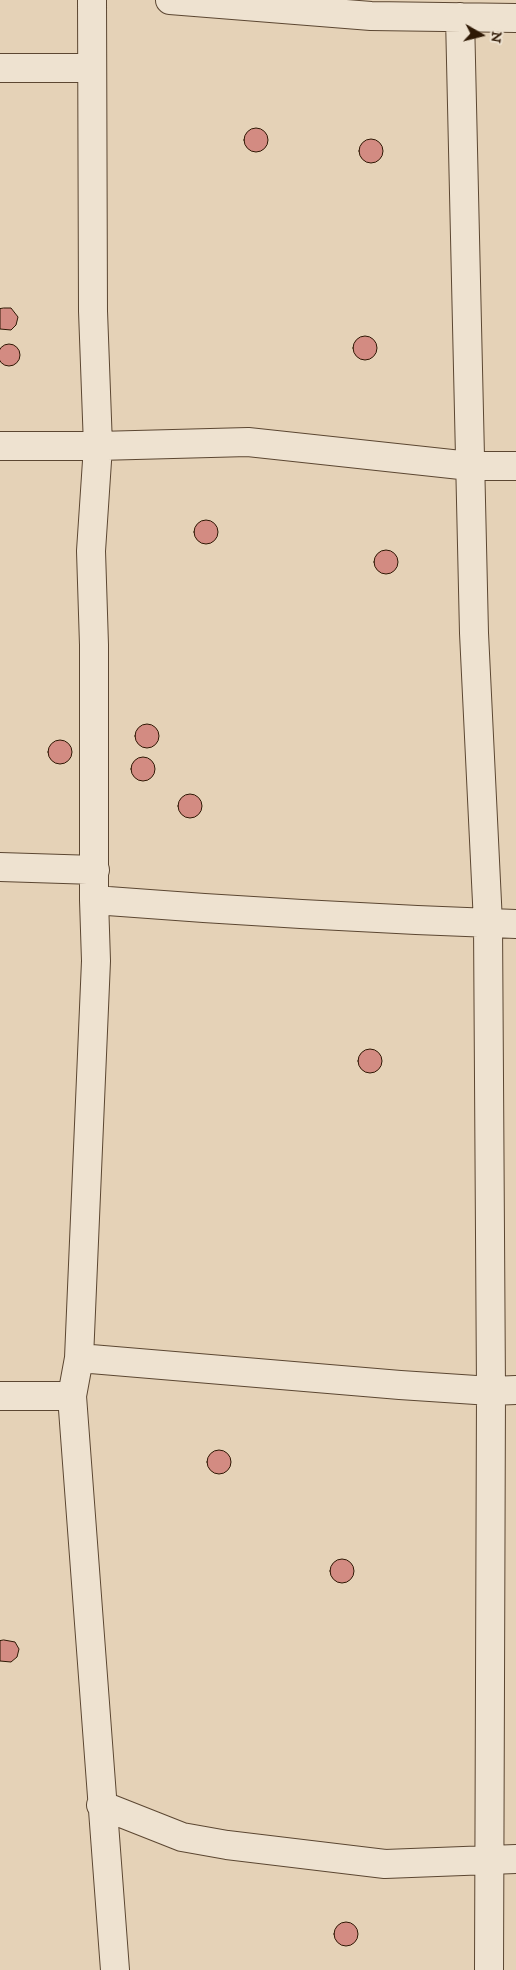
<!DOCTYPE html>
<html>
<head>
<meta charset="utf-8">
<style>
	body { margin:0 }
	#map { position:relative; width:516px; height:1970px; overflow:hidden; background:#e5d2b7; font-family:"IM FELL DW Pica",serif }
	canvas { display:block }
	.north { position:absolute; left:456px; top:10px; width:50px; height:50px; -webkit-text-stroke:4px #eee2d0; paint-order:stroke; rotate:98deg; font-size:14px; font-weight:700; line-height:20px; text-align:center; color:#2f1905 }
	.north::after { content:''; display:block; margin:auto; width:18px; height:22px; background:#2f1905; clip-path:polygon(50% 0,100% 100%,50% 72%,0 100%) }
</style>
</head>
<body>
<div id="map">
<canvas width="516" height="1970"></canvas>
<div class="north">N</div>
</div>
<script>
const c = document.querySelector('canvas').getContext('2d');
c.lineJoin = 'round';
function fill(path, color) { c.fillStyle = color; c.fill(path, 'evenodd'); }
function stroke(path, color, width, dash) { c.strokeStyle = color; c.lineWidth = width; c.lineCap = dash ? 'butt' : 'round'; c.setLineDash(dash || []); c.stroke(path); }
const building = new Path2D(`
	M244 140a12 12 0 1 1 24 0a12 12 0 1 1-24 0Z
	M359 151a12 12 0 1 1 24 0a12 12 0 1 1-24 0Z
	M4 308H11L18 317 16 325 11 330 0 329V309Z
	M353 348a12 12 0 1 1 24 0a12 12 0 1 1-24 0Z
	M-2 355a11 11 0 1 1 22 0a11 11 0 1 1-22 0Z
	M194 532a12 12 0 1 1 24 0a12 12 0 1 1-24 0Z
	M374 562a12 12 0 1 1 24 0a12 12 0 1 1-24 0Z
	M135 736a12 12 0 1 1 24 0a12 12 0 1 1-24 0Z
	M48 752a12 12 0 1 1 24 0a12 12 0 1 1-24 0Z
	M131 769a12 12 0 1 1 24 0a12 12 0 1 1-24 0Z
	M178 806a12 12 0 1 1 24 0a12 12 0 1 1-24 0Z
	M358 1061a12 12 0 1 1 24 0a12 12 0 1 1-24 0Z
	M207 1462a12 12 0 1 1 24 0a12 12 0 1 1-24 0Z
	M330 1571a12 12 0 1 1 24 0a12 12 0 1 1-24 0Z
	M4 1640 15 1642 19 1649 17 1657 11 1662 0 1661V1641Z
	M334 1934a12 12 0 1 1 24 0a12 12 0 1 1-24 0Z`);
fill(building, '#d38b82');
stroke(building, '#2f1905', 1);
const minor = new Path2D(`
	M92 0 93 311 98 446 91 551 94 645V900L96 961 79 1358 72 1396 115 1970
	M170 0 371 16 516 18
	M460 17 474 633 488 923 491 1391 489 1970
	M0 68H92
	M0 446H98L248 442 470 466H516
	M0 867 95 870
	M94 900C235 911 375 919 516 924
	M79 1358 400 1385 491 1391 516 1390
	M0 1396H72
	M101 1805 182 1837 227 1845 385 1864 516 1859`);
stroke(minor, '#5c4732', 30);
stroke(minor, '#eee2d0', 28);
</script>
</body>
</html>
